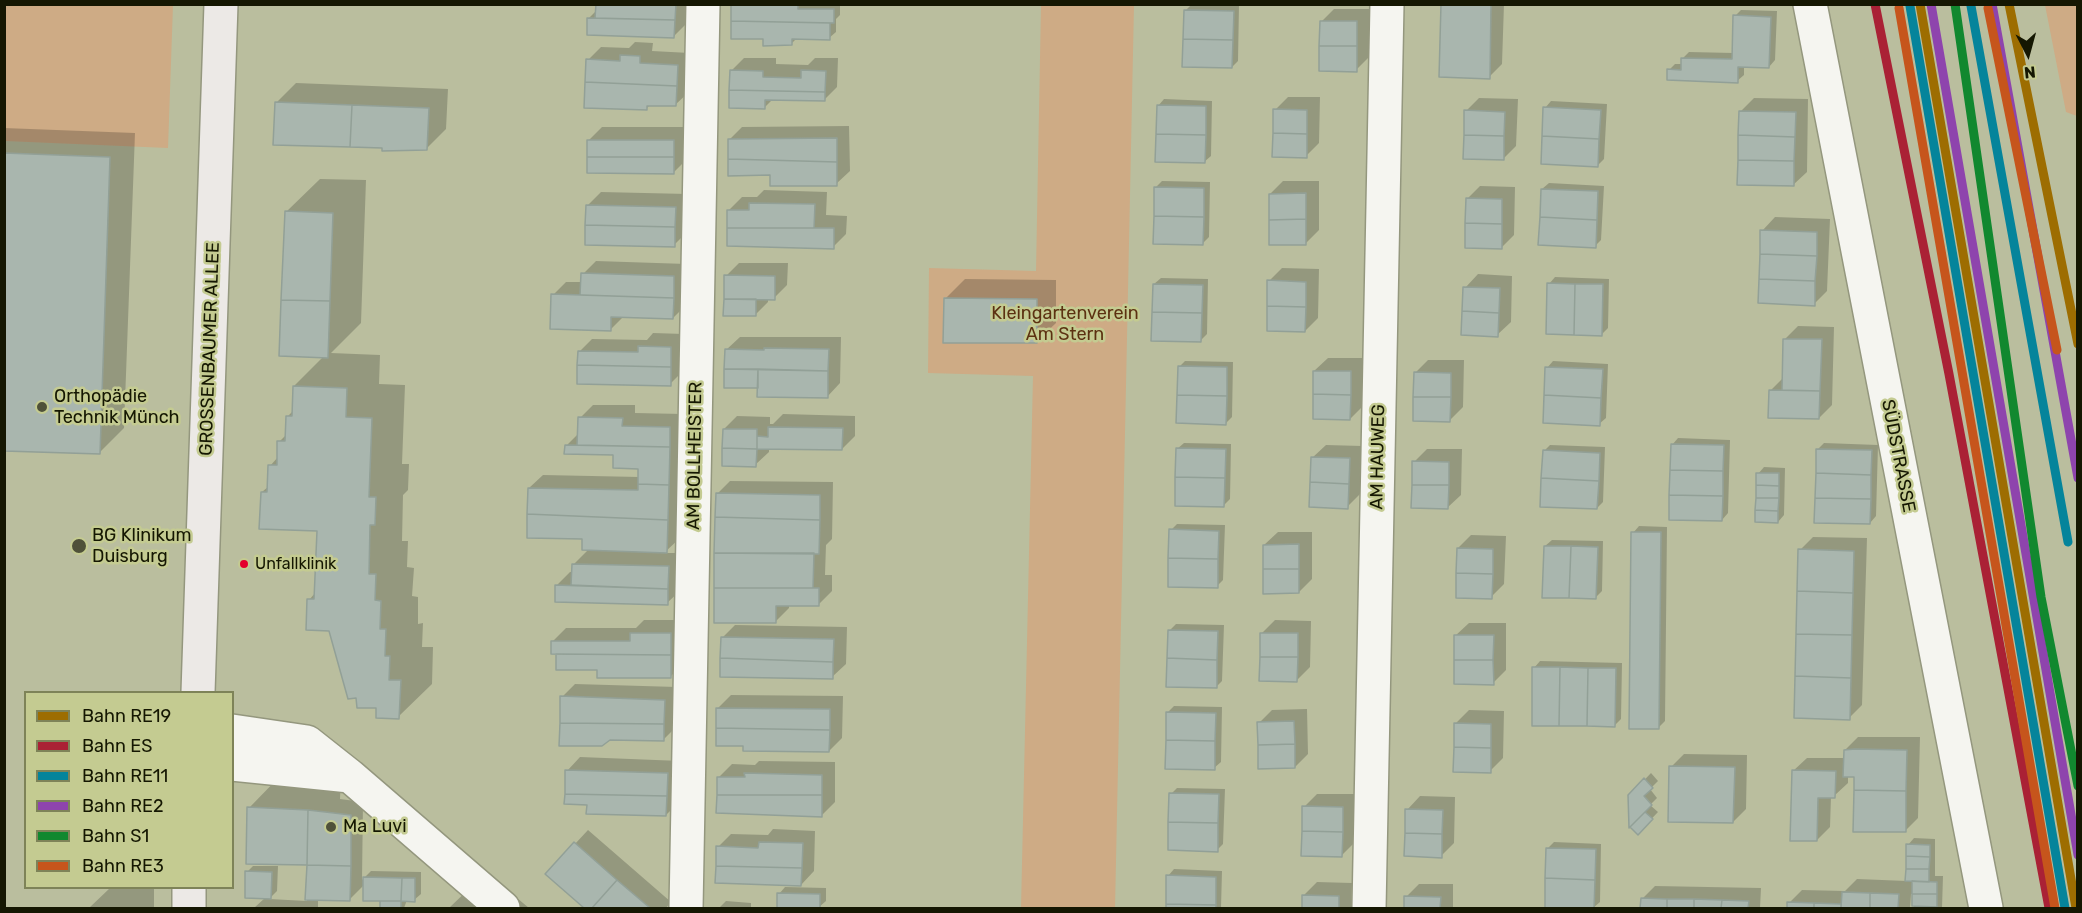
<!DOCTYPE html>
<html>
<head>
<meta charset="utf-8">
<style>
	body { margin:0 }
	#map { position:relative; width:2082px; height:913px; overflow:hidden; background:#babe9e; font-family:Rubik,sans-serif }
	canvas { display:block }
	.frame { position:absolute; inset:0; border:6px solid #151702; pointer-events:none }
	.legend { position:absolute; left:24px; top:691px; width:210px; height:198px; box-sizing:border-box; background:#c4cb91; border:2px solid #7e8358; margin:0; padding:8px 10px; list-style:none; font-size:18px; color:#151702 }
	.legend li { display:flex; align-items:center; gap:12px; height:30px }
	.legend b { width:30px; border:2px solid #7e8358 }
	.north { position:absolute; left:1998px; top:24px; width:60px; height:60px; -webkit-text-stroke:4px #c4cb91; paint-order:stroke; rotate:174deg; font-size:16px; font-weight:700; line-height:24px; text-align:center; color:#151702 }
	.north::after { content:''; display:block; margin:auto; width:21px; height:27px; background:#151702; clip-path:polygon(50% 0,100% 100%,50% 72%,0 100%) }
</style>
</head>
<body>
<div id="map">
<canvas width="2082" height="913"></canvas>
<div class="frame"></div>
<ul class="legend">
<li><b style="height:8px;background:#9d6d01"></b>Bahn RE19</li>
<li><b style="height:8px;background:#aa2135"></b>Bahn ES</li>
<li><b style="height:8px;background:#05849b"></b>Bahn RE11</li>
<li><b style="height:8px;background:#8e44ad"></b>Bahn RE2</li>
<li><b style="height:8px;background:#11882f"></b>Bahn S1</li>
<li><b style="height:8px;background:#c6551c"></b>Bahn RE3</li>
</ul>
<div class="north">N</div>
</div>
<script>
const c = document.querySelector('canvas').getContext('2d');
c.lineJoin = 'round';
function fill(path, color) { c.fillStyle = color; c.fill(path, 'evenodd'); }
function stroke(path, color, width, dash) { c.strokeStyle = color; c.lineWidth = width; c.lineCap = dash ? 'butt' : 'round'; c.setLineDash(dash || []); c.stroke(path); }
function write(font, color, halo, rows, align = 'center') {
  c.font = font + ' Rubik,sans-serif'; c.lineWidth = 5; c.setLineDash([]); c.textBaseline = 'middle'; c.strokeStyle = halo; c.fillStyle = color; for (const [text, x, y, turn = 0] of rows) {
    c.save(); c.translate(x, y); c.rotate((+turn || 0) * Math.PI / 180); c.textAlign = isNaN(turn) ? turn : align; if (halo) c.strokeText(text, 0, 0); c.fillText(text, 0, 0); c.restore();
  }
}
fill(new Path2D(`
	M5 4 173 5 168 148 5 141Z
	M1041 5H1134L1115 908H1021L1033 376 928 373 929 268 1036 271Z
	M2045 5H2077V116L2066 112Z`), '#ceab85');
fill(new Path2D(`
	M597 4H687V23L674 36 589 18 597 10Z
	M732 4H840V15L836 19V32L829 38H797L791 44 765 37H732Z
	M1192 4 1239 5 1238 61 1232 67 1185 11Z
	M1443 4H1504L1502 64 1489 77Z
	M1334 9H1370L1369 57 1356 70 1321 22Z
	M1741 10 1777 11 1775 60 1769 67 1744 66V75L1737 81 1669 70 1675 64H1683V58L1689 52 1734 53 1735 16Z
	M635 42 653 43 652 51 690 53 689 92 675 105 651 104 646 109 588 60 601 47 629 48Z
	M744 58H776V64L808 65 815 58H838L837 87 824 100 773 99 765 107 731 71Z
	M296 83 448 89 446 129 426 149 276 103Z
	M1288 97H1320L1319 143 1306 156 1275 110Z
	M1479 98 1518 99 1516 146 1503 159 1466 111Z
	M1754 98 1808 99 1807 172 1793 185 1741 111Z
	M1164 99 1212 101 1211 156 1204 162 1158 106Z
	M1551 101 1607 104 1604 159 1598 165 1545 108Z
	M849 126 850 171 836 184 771 174 729 140 742 127Z
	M602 127H687V159L674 172 589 140Z
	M4 128 135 133 124 428 99 453 4 449Z
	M320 179 366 180 361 323 331 353 380 355 379 384 405 385 402 464H409L408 490 403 495 402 541H408L407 567 414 568 412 596 418 597V624L423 623 422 647H433L432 684 398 717 358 697 330 630 309 600 316 592 318 530 262 492 269 486 270 466 278 457 279 442 287 434V417L294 410V386L324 356 286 212Z
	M1162 181 1210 182 1209 237 1202 244 1156 187Z
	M1283 181H1319V230L1306 243 1270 194Z
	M1549 183 1604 186 1601 240 1595 246 1542 189Z
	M1480 186 1515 187 1514 235 1501 248 1467 199Z
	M764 190 827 192 826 215 847 216 846 234 833 247 729 210 742 197H757Z
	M601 192 688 194 687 232 674 245 588 205Z
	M1775 217 1830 219 1827 291 1814 304 1762 231Z
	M596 261 687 264 686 305 673 318 624 316 610 330 553 295 566 282H582L583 274Z
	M739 263H788L787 285 774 298H768V302L755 315 726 276Z
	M1282 268 1319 269 1318 318 1305 331 1269 281Z
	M1478 274 1512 276 1511 322 1497 335 1465 288Z
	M1555 277 1609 279 1608 328 1602 334 1549 284Z
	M1161 278 1208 279 1207 334 1201 340 1154 284Z
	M965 279 1056 280V323L1036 342 945 299Z
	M1798 326 1834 327 1832 405 1819 418 1770 391 1784 377 1785 339Z
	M653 333 684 334 683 371 670 384 579 352 592 339 647 340Z
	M740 337H841L840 383 827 397 758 387 726 350Z
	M1328 358H1364L1363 406 1350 419 1314 371Z
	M1428 360H1464L1463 407 1450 420 1415 373Z
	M1185 361 1233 362 1232 417 1226 423 1179 367Z
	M1553 361 1608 364 1606 418 1599 424 1547 368Z
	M593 405H635V413L683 414 680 538 664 553H681V590L667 603 557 585 570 572H573V565L589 549 584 538 529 488 543 475 640 477V467L615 454 566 446 579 433 580 418Z
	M783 414 855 416V436L842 449 769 448V452L755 465 724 429 737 416 770 417V424H773Z
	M1678 438 1730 440 1728 513 1722 520 1672 445Z
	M1184 443 1231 444 1230 499 1224 505 1177 449Z
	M1824 443 1878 445 1876 516 1870 523 1818 449Z
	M1326 445 1362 446 1360 494 1347 507 1312 458Z
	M1550 445 1605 447 1603 502 1597 508 1544 451Z
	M1427 449H1462L1461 495 1447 508 1414 462Z
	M1764 467 1785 468 1784 515 1778 522 1758 474Z
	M730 481 833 482 832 539 826 545 825 575H832V591L819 604H789V608L776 621 717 494Z
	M1177 524 1225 525 1223 580 1217 586 1171 530Z
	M1639 526 1667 527 1665 721 1658 728 1633 533Z
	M1278 532H1312V579L1299 592 1264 545Z
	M1471 535 1506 536 1504 584 1491 597 1458 548Z
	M1813 537 1867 538 1862 705 1849 718 1800 550Z
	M1552 540 1603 541 1602 591 1596 597 1545 546Z
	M644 620H684V663L671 676 598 669 557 652 553 641 566 628H636Z
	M1275 620 1311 621 1310 667 1297 680 1262 633Z
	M1469 623H1506V670L1493 683 1455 636Z
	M1176 624 1224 625 1222 681 1216 687 1170 630Z
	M735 625 847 627 846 664 832 677 722 638Z
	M1540 661 1622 663 1621 719 1615 725 1534 668Z
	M575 684 677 687V726L663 740 562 697Z
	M731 695 843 696 842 738 829 751 744 744 718 708Z
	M1174 706 1222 707 1221 762 1214 768 1168 712Z
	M1307 709 1308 754 1295 767 1259 723 1272 710Z
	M1469 710 1504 711 1503 758 1490 771 1456 723Z
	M1858 737H1920L1918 818 1905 831 1856 776H1848V783L1834 796H1831L1830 827 1817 840 1793 771 1807 758H1845V750Z
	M1684 754 1747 755 1746 809 1733 822 1671 767Z
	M580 757 681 761 679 802 666 815 588 803 567 771Z
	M759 761 835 762V802L822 815 718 778 732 764 755 765Z
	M1651 773 1658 781 1650 789 1657 798 1650 805 1658 812 1638 833 1630 825V795Z
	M282 774 341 777 340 799 363 802 362 880 371 871 421 872V894L414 900H407L404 908H382V900L365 884 349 900 318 899V908H254L266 897 247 872 253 866H278L277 891 269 899 307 901 308 863 249 808Z
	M1177 788 1225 789 1223 844 1217 850 1171 794Z
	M1317 794H1356L1355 842 1341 856 1304 807Z
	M1420 796 1455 797 1454 843 1441 856 1407 810Z
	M773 829 815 831 814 871 801 885 718 847 731 834 768 835Z
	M588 830 671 902 666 908H587L547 874Z
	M1914 838 1935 839V876H1943L1942 908H1914V894H1911L1910 908H1789V903L1802 890 1845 891 1857 879 1907 881 1908 845Z
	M1554 842 1601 844 1600 902 1593 908 1546 907 1548 848Z
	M1174 869 1222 871 1221 908H1167L1168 876Z
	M493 878 529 908H449L473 885 479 892Z
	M1317 882 1352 883 1351 908H1304V895Z
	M1419 884H1453V908H1405L1406 897Z
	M1655 886 1761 888 1760 908H1642V899Z
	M785 887 826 888V901L819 907 779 894Z
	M110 888H154V908H89Z
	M726 901 751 903V908H719Z`), '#0003');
const building = new Path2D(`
	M596 4H676L675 20 595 18Z
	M731 4H798V9H834V23L731 21Z
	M1441 4H1491L1490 79 1439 77Z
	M1184 10 1234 11 1233 40 1183 39Z
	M1733 15 1771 17 1769 68 1738 67V83L1667 80V69L1681 70V58L1732 59Z
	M587 18 675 20 674 38 587 35Z
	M731 21 830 23V40L792 39V45L763 46V39H731Z
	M1320 21H1357V46H1319Z
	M1183 39 1233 40 1232 68 1182 67Z
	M1319 46H1357V72L1319 71Z
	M620 55 640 56V63L678 65 677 86 585 82 586 59 620 61Z
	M730 70 763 71V77L801 78V70L826 71 825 92 729 90Z
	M585 82 677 86 676 106H647V110L584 108Z
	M729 90 825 92V101L765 100V109L729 108Z
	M275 102 352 105 350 147 273 145Z
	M352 105 429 108 427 150 382 151V148L350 147Z
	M1157 105 1206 106V135L1156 134Z
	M1543 107 1601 110 1599 139 1542 136Z
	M1273 109 1307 110V134L1273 133Z
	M1464 110 1505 112 1504 136 1464 135Z
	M1739 111 1796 112 1795 137 1738 135Z
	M1273 133 1307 134V158L1272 157Z
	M1156 134 1206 135 1205 163 1155 162Z
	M1464 135 1504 136V160L1463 159Z
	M1738 135 1795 137 1794 161 1738 160Z
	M1542 136 1599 139 1598 167 1541 164Z
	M837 138V162L728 159V139Z
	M587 140H674V157H587Z
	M4 153 110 157 100 454 4 451Z
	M587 157H674V174L587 173Z
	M728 159 837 162V186H770V175L728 176Z
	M1738 160 1794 161V186L1737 185Z
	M1154 187 1204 188V217L1154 216Z
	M1541 189 1598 191 1597 220 1540 217Z
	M1306 193V219L1269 220V194Z
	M1466 198 1502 199V224L1465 223Z
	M749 203 815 204 814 228H727V210H749Z
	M586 205 676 207 675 227 585 225Z
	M285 211 333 213 330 301 281 300Z
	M1154 216 1204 217 1203 245 1153 244Z
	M1540 217 1597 220 1596 248 1538 245Z
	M1306 219V245H1269V220Z
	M1465 223 1502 224V249L1465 248Z
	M585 225 675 227V247L585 245Z
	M727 228H834V249L727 246Z
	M1760 230 1817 232V256L1760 254Z
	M1760 254 1817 256 1815 281 1759 279Z
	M581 273 674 276V298L580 295Z
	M724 275 775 276V300L724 299Z
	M1759 279 1815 281V306L1758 303Z
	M1267 280 1306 282V307L1267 306Z
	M1547 283 1575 284 1574 335 1546 334Z
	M1153 284 1203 285 1202 313 1152 312Z
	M1575 284H1603L1602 336 1574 335Z
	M1463 287 1500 288 1499 313 1462 311Z
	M551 294 674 298 673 319 611 317V331L550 329Z
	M944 298 1037 299V343H943Z
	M724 299H756V316H723Z
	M281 300 330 301 328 358 279 356Z
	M1267 306 1306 307 1305 332 1267 331Z
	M1462 311 1499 313 1498 337 1461 335Z
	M1152 312 1202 313 1201 342 1151 341Z
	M1783 339H1822L1820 391 1782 390Z
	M638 346 671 347V367L577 365 578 351 638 352Z
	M764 348 829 349 828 371 724 369 725 349 764 350Z
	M577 365 671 367V386L577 384Z
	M1178 366 1227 367V396L1177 395Z
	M1545 367 1603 369 1601 398 1544 395Z
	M724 369H758V388H724Z
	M758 369 828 371V398L757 397Z
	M1313 371H1351V395L1313 394Z
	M1414 372 1451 373V397H1413Z
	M293 386 347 388 346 417 372 418 369 497H376L375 525H370L369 574H376L375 600 381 601 380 629H386L385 656H390L389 680H401L399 719 376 718V708H357L356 698 348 699 329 631 306 630 307 599H314L317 531 259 529 261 492H267L268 465H277V441H285L286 416H292Z
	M1769 390 1820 391 1819 419 1768 418Z
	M1313 394 1351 395 1350 420 1313 419Z
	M1177 395 1227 396 1226 425 1176 423Z
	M1544 395 1601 398 1600 426 1543 423Z
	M1413 397H1451L1450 422 1413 421Z
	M578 417 623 418 622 426 670 427V447L577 445Z
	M768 427 843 428 842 450 757 449V436L768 437Z
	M723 429H757V449L722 448Z
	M1671 444 1724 445 1723 471 1670 470Z
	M565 445 670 447 669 485 638 484V469L613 468V455L564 454Z
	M722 448 757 449 756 467 722 466Z
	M1176 448 1226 449 1225 478 1175 477Z
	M1816 449 1872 450 1871 475 1816 473Z
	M1543 450 1600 453 1599 481 1541 478Z
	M1311 457 1350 458 1349 484 1310 482Z
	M1412 461 1449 462V485H1412Z
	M1670 470 1723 471V496L1669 495Z
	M1756 473H1779V486L1756 485Z
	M1816 473 1871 475V499L1815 498Z
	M1175 477 1225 478 1224 507 1175 506Z
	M1541 478 1599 481 1597 509 1540 507Z
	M1310 482 1349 484 1348 509 1309 507Z
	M638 484 669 485 668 520 527 514 528 488 638 490Z
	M1412 485H1449L1448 509 1411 508Z
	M1756 485 1779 486V498H1756Z
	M716 493 820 495V520L715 517Z
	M1669 495 1723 496 1722 521 1669 520Z
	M1756 498H1779L1778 511 1755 510Z
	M1815 498 1871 499 1870 524 1814 523Z
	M1755 510 1778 511V523L1755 522Z
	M527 514 668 520 667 553 582 550V539L527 538Z
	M715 517 820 520 819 554 714 553Z
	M1169 529 1219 531 1218 559 1168 558Z
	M1631 532H1661L1659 729H1629Z
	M1299 544V569H1263V545Z
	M1544 546H1571L1569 598H1542Z
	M1571 546 1598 547 1596 599 1569 598Z
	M1457 548 1493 549V574L1456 573Z
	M1798 549 1854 551 1853 593 1797 591Z
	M714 553H814L813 588H714Z
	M1168 558 1218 559V588L1168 587Z
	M572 564 669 566 668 589 571 585Z
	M1263 569H1299V593L1263 594Z
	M1456 573 1493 574 1492 599 1456 598Z
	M555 585 668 589V605L555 602Z
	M714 588H819V606H776V623H714Z
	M1797 591 1853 593 1852 635 1796 634Z
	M1168 630 1218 631 1217 660 1167 658Z
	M630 633H671V655L551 654V641H630Z
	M1260 633H1298V657H1260Z
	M1796 634 1852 635 1851 678 1795 676Z
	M1454 635H1494L1493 660H1454Z
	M721 637 834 639 833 662 720 658Z
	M556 654 671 655V678H597V670H556Z
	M1260 657H1298L1297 682 1259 681Z
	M720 658 833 662V679L720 677Z
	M1167 658 1217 660V688L1166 687Z
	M1454 660H1493L1494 685 1454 684Z
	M1532 667H1560L1559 726H1532Z
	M1560 667 1588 668 1587 726H1559Z
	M1588 668H1616L1615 727 1587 726Z
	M1795 676 1851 678 1850 720 1794 718Z
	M560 696 665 700 664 724 560 723Z
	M716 708 830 709V730L716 728Z
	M1166 712 1216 713 1215 741 1166 740Z
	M1294 721 1295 744 1258 745 1257 722Z
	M560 723 664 724V741L610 740 602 746H559Z
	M1454 723 1491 724V748L1454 747Z
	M716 728 830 730 829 752 743 751V746H716Z
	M1166 740 1215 741V770L1165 769Z
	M1295 744V768L1258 769V745Z
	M1454 747 1491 748V773L1453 772Z
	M1855 749 1907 750 1906 791 1854 790V777H1843L1844 750Z
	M1669 766 1735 767 1733 823 1668 822Z
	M565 770 668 773 667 796 565 794Z
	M1792 770 1836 771 1835 798H1818L1817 841H1790Z
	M744 773 822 775V795H717V777H745Z
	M1644 778 1653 788 1644 796 1652 805 1629 828 1628 795Z
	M1854 790 1906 791V832H1853Z
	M1169 793 1219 794 1218 823 1168 822Z
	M565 794 667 796 666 816 586 814 587 805 564 804Z
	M717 795H822V817L716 813Z
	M1302 806 1343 807V832L1302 831Z
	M247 807 308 810 307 865 246 864Z
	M1405 809 1443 810 1442 834 1405 833Z
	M308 810 351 815V866L307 865Z
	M1645 812 1653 819 1638 835 1630 827Z
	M1168 822 1218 823V852L1168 850Z
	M1302 831 1343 832 1342 857 1301 856Z
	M1405 833 1442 834V858L1404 856Z
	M574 842 617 880 592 908H584L545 874Z
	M759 842 803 843 802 868 716 866V846L758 848Z
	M1906 844 1930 845V857L1906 856Z
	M1546 848 1596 849 1595 880 1545 878Z
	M1906 856 1930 857 1929 869H1906Z
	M307 865 351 866 350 901 305 900Z
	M716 866 802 868 801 886 715 883Z
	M1906 869H1929V882L1905 881Z
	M245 871 272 872 271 899 245 898Z
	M1166 875 1216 877V905L1166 904Z
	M363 877 402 878 401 901H363Z
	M402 878H415V902L401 901Z
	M1545 878 1595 880 1594 908H1545Z
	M617 880 650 908H592Z
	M1912 881 1937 882V894H1912Z
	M1842 892 1870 893V908H1841Z
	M777 893 820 894V908H777Z
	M1870 893 1899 894 1898 908H1870Z
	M1912 894H1937V907L1912 906Z
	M1302 895 1339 896V908H1302Z
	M1404 896 1441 897 1440 908H1404Z
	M1641 898 1667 899V908H1640Z
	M1667 899H1694V908H1667Z
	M1694 899 1722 900 1721 908H1694Z
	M1722 900 1749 901 1748 908H1721Z
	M380 901H401V908H380Z
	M1787 902 1814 903V908H1787Z
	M1814 903 1841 904V908H1814Z
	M1166 904 1216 905V908H1166Z`);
fill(building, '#a9b6ae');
stroke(building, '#92a097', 1.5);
const street = new Path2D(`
	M1810 4 1986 908
	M232 731 307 742 350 776 503 908
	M232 764 350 776
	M686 908 703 4
	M1369 908 1387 4`);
const secondary = new Path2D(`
	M198 692 221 4
	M189 908V888`);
stroke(street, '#94977e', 36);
stroke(secondary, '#94977e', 36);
stroke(street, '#f5f5f0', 33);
stroke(secondary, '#ece9e6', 33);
stroke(new Path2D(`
	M1920 4 2076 908
	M2009 4 2078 344`), '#9d6d01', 9);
stroke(new Path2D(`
	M1875 4 1949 374 2049 908`), '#aa2135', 9);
stroke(new Path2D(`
	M1910 6 2065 908
	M1971 6 2068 542`), '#05849b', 9);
stroke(new Path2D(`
	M1931 4 2078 855
	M1992 4 2078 478`), '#8e44ad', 9);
stroke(new Path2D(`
	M1955 4 2041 597 2078 786`), '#11882f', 9);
stroke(new Path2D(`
	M1899 8 2055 908
	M1988 8 2057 350`), '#c6551c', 9);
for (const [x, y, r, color] of [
	[42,407,6,"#4f5139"],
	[79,546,8,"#4f5139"],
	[244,564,5,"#e4002b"],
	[331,827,6,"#4f5139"]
]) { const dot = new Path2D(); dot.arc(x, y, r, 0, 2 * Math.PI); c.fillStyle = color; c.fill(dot); stroke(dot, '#c4cb91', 2); }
write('16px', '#151702', '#c4cb91', [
	["Unfallklinik",255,564]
], 'left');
write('18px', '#5c3111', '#c4cb91', [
	["Kleingartenverein",1065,314],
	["Am Stern",1065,335]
]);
write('18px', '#151702', '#c4cb91', [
	["GROSSENBAUMER ALLEE",210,349,-88],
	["AM BOLLHEISTER",695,456,-89],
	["SÜDSTRASSE",1898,456,79],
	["AM HAUWEG",1378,457,-89]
]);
write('18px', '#151702', '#c4cb91', [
	["Orthopädie",54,397],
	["Technik Münch",54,418],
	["BG Klinikum",92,536],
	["Duisburg",92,557],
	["Ma Luvi",343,827]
], 'left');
</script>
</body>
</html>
